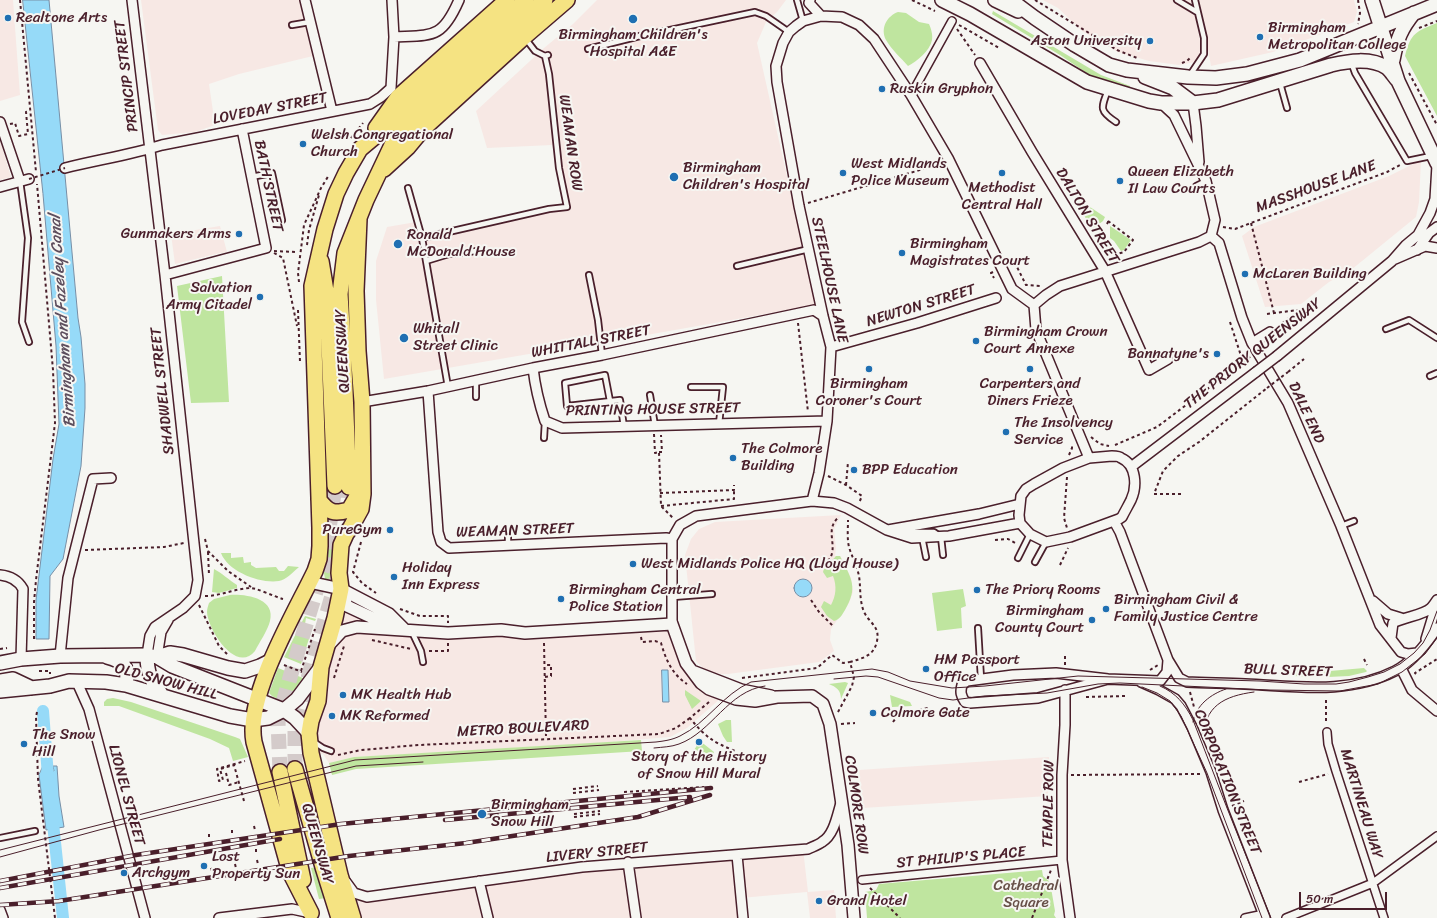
<!DOCTYPE html>
<html>
<head>
<meta charset="utf-8">
<style>
	body { margin:0 }
	#map { position:relative; width:1437px; height:918px; overflow:hidden; background:#f6f6f2; font-family:Sriracha,sans-serif }
	canvas { display:block }
	.scale { position:absolute; left:1299px; top:892px; width:88px; height:18px; box-sizing:border-box; border:2px solid #4a1f2b; border-top:0; padding-left:5px; font-size:12px; line-height:14px; white-space:nowrap; color:#4a1f2b; -webkit-text-stroke:3px #f6f6f2; paint-order:stroke }
</style>
</head>
<body>
<div id="map">
<canvas width="1437" height="918"></canvas>
<div class="scale">50 m</div>
</div>
<script>
const c = document.querySelector('canvas').getContext('2d');
c.lineJoin = 'round';
function fill(path, color) { c.fillStyle = color; c.fill(path, 'evenodd'); }
function stroke(path, color, width, dash) { c.strokeStyle = color; c.lineWidth = width; c.lineCap = dash ? 'butt' : 'round'; c.setLineDash(dash || []); c.stroke(path); }
function write(font, color, halo, rows, align = 'center') {
  c.font = font + ' Sriracha,sans-serif'; c.lineWidth = 4; c.setLineDash([]); c.textBaseline = 'middle'; c.strokeStyle = halo; c.fillStyle = color; for (const [text, x, y, turn = 0] of rows) {
    c.save(); c.translate(x, y); c.rotate((+turn || 0) * Math.PI / 180); c.textAlign = isNaN(turn) ? turn : align; if (halo) c.strokeText(text, 0, 0); c.fillText(text, 0, 0); c.restore();
  }
}
fill(new Path2D(`
	M0 0H13L20 95 0 101Z
	M141 0H299L313 56 239 74 209 84 215 125 195 132 162 135 158 130Z
	M597 0H786L777 12 766 22 757 43 816 305 596 344 537 354H529L384 379 376 300V261L387 227 416 222 422 237 567 207 552 145 487 148 476 111 544 48 573 24Z
	M1043 0H1192L1202 51 1195 62 1179 65 1149 61 1118 52 1082 31 1058 8Z
	M1199 0H1354L1357 12 1354 22 1273 52 1211 66Z
	M0 140 11 177 0 180Z
	M1421 160 1419 202 1416 217 1351 270 1329 282 1301 304 1265 307 1242 236 1254 227 1389 176Z
	M220 226 227 252 220 253 175 264 171 234Z
	M841 515 834 529 836 548 835 556H840L842 559 851 578 853 592 849 603 831 629 830 640 834 651 819 662 728 674H721L705 670 696 661 685 555 691 539 699 529 715 522Z
	M338 603 411 631 672 624 686 663 729 691 687 728 670 737 585 744 354 757 329 763 323 754 311 753Z
	M1049 757 1048 796 863 808 859 770Z
	M803 849 808 892 834 890 836 918H810L807 892 741 898 743 918H353L354 893 359 895 468 883Z`), '#f7e8e4');
fill(new Path2D(`
	M993 11 1101 75 1130 86 1129 91 1104 82 1091 76 1060 55 992 14Z
	M898 12 906 13 919 22 929 24C931 28 933 35 932 40 930 51 917 61 908 66 901 58 891 49 886 40 880 28 887 16 898 12Z
	M1437 23V116L1405 56C1411 32 1416 32 1437 23Z
	M1075 197 1105 217 1103 221 1094 228C1085 219 1080 209 1075 197Z
	M1110 226 1131 240 1124 250 1121 251 1114 241 1110 238Z
	M222 276 229 402 191 403 177 286Z
	M336 534 332 550 331 579 329 581 325 579 324 573 326 558 327 536Z
	M221 553H231V558L243 557 244 563 251 562V565L256 568 276 567 279 571H284L288 566 299 567C294 571 286 580 279 581 261 584 228 572 221 553Z
	M836 556H840L841 558C852 579 858 588 845 610 842 615 840 619 834 621L827 616 821 607 824 601 831 605C836 596 837 586 833 576L827 578 823 572C824 566 832 561 836 556Z
	M214 569C222 573 229 580 237 585V588L219 593 212 592Z
	M963 589 966 606 961 608 962 628 937 631 932 593Z
	M230 595C245 594 276 598 270 621 268 630 259 643 255 651 236 674 208 630 207 612 207 609 208 606 209 603L214 599Z
	M305 616 316 619 315 621 306 618 305 624 313 626 301 664 284 657Z
	M278 668 303 678 291 694 282 701 272 696 269 693Z
	M1364 668 1367 671 1366 672 1349 676 1328 677 1292 676V672L1295 670 1330 671Z
	M845 682 848 683 841 699C841 690 836 687 829 684Z
	M685 690 701 701 692 709 685 695Z
	M890 695 910 702 912 706 892 707Z
	M113 698 131 702 235 737 240 739 248 757 233 761 229 748 210 739 119 706H104V702L107 699Z
	M726 720H731L732 742H727L723 736 718 724Z
	M641 740 642 751 356 769 332 775 329 763 354 757Z
	M700 741 714 752 713 755 694 750Z
	M318 867 326 898 319 899 311 868Z
	M1042 870 1043 876 1050 882 1055 911 1054 915 1056 918H867L865 892 876 890 879 884Z`), '#bfe59f');
const water = new Path2D(`
	M23 0H49L78 318 81 337 85 384V408L81 466 63 559 50 576 49 639H36V600L53 459 59 424 56 346 43 194Z
	M794 588a9 9 0 1 1 18 0a9 9 0 1 1-18 0Z
	M662 670H668L669 702H663Z
	M46 760 52 771H54L53 766H57L59 796 64 827 46 830 39 775Z`);
fill(water, '#96daf8');
stroke(water, '#788fa6', 1);
stroke(new Path2D(`
	M43 711 48 776
	M52 814 63 918`), '#96daf8', 12);
stroke(new Path2D(`
	M342 544 349 487
	M295 769V730L307 682 338 575
	M280 772 278 721 291 674 324 565 335 486`), '#d4cbca', 15, [15, 8]);
const service = new Path2D(`
	M797 0 803 21
	M1177 0 1197 12
	M292 25 310 22
	M656 33 755 12 766 16 789 32
	M525 38 535 51 545 56 548 55
	M588 49 648 34
	M1351 62 1355 73 1407 161 1431 156
	M1190 75 1204 54V38L1195 0
	M1280 83 1287 108
	M1108 90C1101 108 1099 111 1116 122
	M251 177 272 173 282 220
	M20 181 28 238 22 322 29 342
	M1196 186 1206 181
	M408 188 422 238 448 387
	M422 238 549 209 567 207 559 168 549 74 545 56
	M426 261 449 254 477 251
	M737 266 809 249
	M589 275 598 320 602 355
	M1386 329 1409 320 1437 338
	M1430 376 1437 373
	M476 381V397
	M691 387H723L719 424
	M650 395 655 426
	M610 401 605 375 565 383 567 406 620 400 624 427
	M544 438 545 421
	M1341 526 1354 521
	M508 532V546
	M902 532H934L941 537 943 555
	M922 537 926 557
	M1018 558 1030 534
	M1035 562 1046 542
	M673 597 712 594
	M978 628 981 679
	M412 632 421 651 423 662
	M314 742 323 748 331 751
	M0 838 35 831`);
const pedestrian = new Path2D(`
	M911 95 952 21
	M1327 732 1328 744 1336 771 1384 918
	M862 880 1062 860
	M1245 918 1264 914
	M1286 918 1373 883 1437 836`);
const minor = new Path2D(`
	M132 0 165 275 198 580 195 596 183 608 155 627 150 636 147 655
	M305 0 332 111
	M810 0 809 3 821 16
	M394 37C433 35 442 39 459 0
	M980 63 1032 152 1105 271 1149 370 1168 359
	M1161 103 1174 115 1206 181 1215 220 1211 236
	M1193 103 1196 126 1199 162
	M0 122 20 181
	M65 168C97 160 130 155 162 145L370 104 381 97 391 88 394 37 392 0
	M0 187 29 179
	M1211 236 1219 243 1242 318 1252 343 1288 403 1341 526 1380 625 1401 652 1408 654 1417 653
	M1417 250 1429 233 1437 227
	M1395 259 1425 246 1437 248
	M165 275 266 248 242 129
	M1034 305 1046 295 1060 286 1199 242 1211 236
	M1034 305 1036 330 1089 458
	M1252 343 1270 332
	M831 347 917 323 996 298
	M1277 356 1392 261 1406 245 1418 235 1430 213 1435 199 1437 165
	M533 368C535 386 539 403 545 421L562 428 827 421
	M428 391 438 532 441 542 449 548 666 538 672 539
	M362 402 428 391 533 368 602 355 814 310 823 316
	M1112 456C1115 456 1119 456 1121 458 1137 465 1137 487 1131 500 1128 506 1125 511 1122 517L1119 519 1070 537 1046 542 1030 534 1020 523 1019 515 1021 496 1026 489 1034 484 1063 468 1089 458Z
	M1131 467 1256 372
	M812 501 819 473 827 421 831 347 823 316 799 206 777 82 776 66 783 43 789 32 796 26 803 21 821 16 842 17 859 25 874 39 911 95 948 158 1012 289 1034 305
	M1114 521 1120 532 1168 660 1179 678 1187 682C1206 683 1226 683 1245 684 1295 686 1348 695 1395 671 1411 663 1427 643 1437 628
	M888 530 979 514 1020 504
	M0 575C11 576 18 580 23 589L21 659
	M1373 601 1388 614 1401 618
	M672 624V539L680 525 696 516 812 501 834 503 847 508 887 530 912 538 949 536 1020 523
	M1391 638 1393 623C1404 617 1424 615 1431 608 1433 606 1435 603 1437 600
	M1426 639 1437 603
	M60 656 68 578 93 479 111 478
	M157 657 161 632 168 620
	M1401 668 1412 690 1437 711
	M1108 679 1038 698 970 703 965 702C961 696 960 692 962 685L967 681 1013 675 1056 673 1108 679 1160 681 1167 672 1168 660
	M76 680 89 709 145 918
	M1141 682 1159 690 1175 699 1181 706 1192 727 1211 772 1223 810 1265 918
	M1065 690V725L1062 775V860L1070 918
	M737 855 743 918
	M628 862 636 918
	M479 881 488 918
	M346 882 354 893 367 897 582 867 808 849C812 847 818 845 822 842 834 835 837 816 841 803
	M0 910 3 918
	M219 918 292 909 311 913`);
const tertiary = new Path2D(`
	M309 582 341 589 389 614 405 630
	M341 589 347 606 392 627
	M328 646 342 631 357 627 448 633 501 630 525 633 672 624 686 663 701 683 709 689 736 699 755 701 777 697 812 696 823 704 830 724 848 845 854 918
	M692 671 741 690 771 696`);
const secondary = new Path2D(`
	M942 0 970 14 1087 82 1149 101 1161 103H1193L1218 100 1331 65C1348 61 1371 57 1387 68 1391 71 1394 77 1398 81
	M995 0 1018 11
	M1011 0 1035 18 1075 45 1109 65 1127 70 1188 77 1216 78 1247 74 1300 60 1437 4
	M1372 0 1398 81 1437 163
	M1393 60C1397 39 1401 29 1414 13
	M1145 77 1173 88 1193 103
	M147 655C147 674 151 680 162 695
	M107 657C125 662 129 667 126 685
	M157 657 170 653 183 655 228 668 245 671 260 666 272 660
	M0 663 21 659 60 656 147 655 157 657 172 666 284 710 295 718 309 733
	M0 681 13 679 32 688
	M0 691 50 686 69 681 106 682 126 685 230 716 253 720 268 718 284 710 297 699 321 667`);
const trunk = new Path2D(`
	M376 128 398 97 507 0
	M384 169 408 147 423 129 524 37 567 0
	M321 261 327 297 335 486
	M349 487 343 343 340 294 345 253 366 200 393 143 417 116 545 0
	M319 500C329 513 334 514 349 510L359 493
	M295 769 323 867 339 918
	M280 772 303 880
	M311 913 290 872 254 742C245 696 295 613 315 571L319 559 320 546V528L312 286 325 229 336 194 346 173 360 149 397 118 526 0
	M353 918 340 875 311 753 309 733 311 721 318 701 321 667 335 618 341 589 339 573 341 545 346 534 351 527 361 509 363 494 362 402 358 351 356 291 359 219`);
stroke(service, '#4a1f2b', 8);
stroke(pedestrian, '#4a1f2b', 10);
stroke(minor, '#4a1f2b', 12);
stroke(tertiary, '#4a1f2b', 14);
stroke(secondary, '#4a1f2b', 16);
stroke(trunk, '#4a1f2b', 18);
stroke(new Path2D(`
	M20 0 36 172
	M912 0 935 11
	M1035 0 1117 50 1137 58
	M1358 0 1360 13 1358 24
	M959 25 999 48
	M1419 28 1437 21
	M957 29 975 55
	M1182 63 1187 61 1191 57
	M1409 73 1437 125
	M10 124 15 123 19 136 28 134 26 112 30 111
	M351 138 363 123
	M808 203 930 167 939 162
	M1108 221 1133 240 1124 252 1114 255
	M1251 223 1274 313
	M1107 224 1109 220
	M1223 227 1235 229 1387 172 1400 165
	M307 245 309 230 319 195
	M274 251 295 252
	M274 253 283 258 297 326
	M1010 263 1014 261 1026 285 1041 286
	M993 272 991 273 994 278
	M299 282 298 273 304 225 321 188 329 175
	M298 310 300 362
	M1267 314 1298 310
	M798 323 808 412
	M1277 327 1311 302 1315 307 1281 333
	M1288 372 1304 359
	M654 434 655 453 659 452 661 506 673 518
	M1091 437 1100 444 1109 446
	M1115 445 1157 427 1243 362
	M659 452H662L661 435
	M1069 455 1072 448V444
	M828 476 846 485 862 496 859 503
	M1067 477 1064 518 1067 528
	M846 485 848 462
	M660 493 734 490V485
	M1181 494H1154L1163 471 1178 456 1199 442 1267 388
	M661 506 734 499V490
	M205 539 208 551 228 571 251 587
	M995 540 1008 539 1017 544
	M361 542 353 572 362 583 376 593
	M85 550 164 547 184 543
	M208 552 209 575
	M816 563 828 561C840 547 823 530 839 517
	M1060 565 1068 548
	M205 596C220 596 234 589 249 588 255 587 275 597 283 599
	M811 600 819 612 833 626
	M199 605 219 646 228 655
	M400 609 420 616H448V623
	M641 637 642 642 655 641 661 643C666 660 672 674 687 684
	M34 639V602L36 580 55 423 53 370 37 184
	M372 640 411 649
	M544 643 546 738
	M0 649 7 648
	M429 651H448V643
	M1065 656V665
	M1364 659 1367 665
	M284 665 302 672
	M1150 670 1158 665
	M39 671H50V674
	M301 671 315 629
	M1416 674 1415 673 1437 659
	M545 677 551 676V665H546
	M334 678 344 646
	M742 678 817 668 832 655 843 663 850 662
	M1190 692 1194 707
	M1086 697 1125 696
	M1326 700V723
	M709 702 690 718C705 737 713 742 735 751
	M37 712 36 717 38 779 55 918
	M838 712 852 686 854 677 850 662C863 658 874 656 877 641 880 626 870 624 864 612 859 599 861 589 859 576 857 566 852 557 849 547 847 539 848 529 848 520
	M893 722 898 715 928 708
	M841 724 855 723
	M338 755 361 750 419 745 659 734 676 728 690 718
	M226 773 229 785 239 782
	M1071 775 1200 774
	M1299 782 1328 774
	M573 789 598 786
	M624 792 704 787
	M573 793 599 790
	M244 801 234 765 220 769 223 780 219 781 217 769 245 761
	M1232 806 1244 801
	M574 814 600 811
	M574 817 600 814
	M254 826 255 830
	M232 830V834
	M209 834V838
	M256 849V852
	M234 853V856
	M257 860 258 864
	M235 864 236 868
	M211 868 212 871
	M870 888 900 918
	M1032 918 1051 870`), '#4a1f2b', 2, [3, 3]);
stroke(service, '#f6f6f2', 4.5);
stroke(pedestrian, '#f6f6f2', 7);
stroke(minor, '#f6f6f2', 9);
stroke(tertiary, '#f6f6f2', 11);
stroke(secondary, '#f6f6f2', 13);
stroke(trunk, '#f5e382', 15);
stroke(new Path2D(`
	M834 679 866 676 878 677 939 698 953 700 984 696 1047 693 1098 684 1120 683 1269 690 1340 691 1378 684 1402 672 1425 654 1437 638
	M1160 686C1176 693 1185 704 1193 720L1227 808 1271 918
	M1142 687 1157 693 1170 701 1181 716 1207 773 1262 918
	M1193 722C1196 705 1211 694 1226 689
	M1203 739C1204 706 1224 696 1254 692
	M654 748C663 747 671 747 679 744 712 732 728 691 765 686
	M0 850 355 760 656 742C664 741 672 740 680 736 707 723 723 694 751 682L872 669 888 672 910 681 952 688 985 686 1078 676 1260 681 1304 684H1336L1349 682 1368 677 1384 672 1400 664 1414 653 1423 643 1430 630 1437 611
	M0 857 99 830 356 766 423 762`), '#4a1f2b', 1);
const rail = new Path2D(`
	M445 820 690 797
	M0 881 136 855 341 824 711 788
	M0 888 280 839
	M0 905 59 901 349 856 466 843 638 817 710 795`);
stroke(rail, '#4a1f2b', 4.5);
stroke(rail, '#f6f6f2', 3, [9]);
const minorBridge = new Path2D(`
	M1256 372 1277 356`);
stroke(minorBridge, '#4a1f2b', 12, []);
stroke(new Path2D(`
	M29 179 65 168
	M1230 322 1243 362 1268 343
	M1267 388 1288 372`), '#4a1f2b', 2, [3, 3]);
stroke(minorBridge, '#f6f6f2', 9);
for (const [x, y, r, color] of [
	[8,18,4,"#1f6fb2"],
	[633,19,5,"#1f6fb2"],
	[1260,37,4,"#1f6fb2"],
	[1150,41,4,"#1f6fb2"],
	[882,89,4,"#1f6fb2"],
	[303,144,4,"#1f6fb2"],
	[843,173,4,"#1f6fb2"],
	[1002,173,4,"#1f6fb2"],
	[674,177,5,"#1f6fb2"],
	[1120,181,4,"#1f6fb2"],
	[239,234,4,"#1f6fb2"],
	[398,244,5,"#1f6fb2"],
	[902,253,4,"#1f6fb2"],
	[1245,274,4,"#1f6fb2"],
	[260,297,4,"#1f6fb2"],
	[404,338,5,"#1f6fb2"],
	[976,341,4,"#1f6fb2"],
	[1217,354,4,"#1f6fb2"],
	[869,369,4,"#1f6fb2"],
	[1030,369,4,"#1f6fb2"],
	[1006,432,4,"#1f6fb2"],
	[733,458,4,"#1f6fb2"],
	[854,470,4,"#1f6fb2"],
	[390,530,4,"#1f6fb2"],
	[633,564,4,"#1f6fb2"],
	[394,577,4,"#1f6fb2"],
	[977,590,4,"#1f6fb2"],
	[561,599,4,"#1f6fb2"],
	[1106,609,4,"#1f6fb2"],
	[1092,620,4,"#1f6fb2"],
	[926,669,4,"#1f6fb2"],
	[343,695,4,"#1f6fb2"],
	[873,713,4,"#1f6fb2"],
	[332,716,4,"#1f6fb2"],
	[699,742,4,"#1f6fb2"],
	[24,744,4,"#1f6fb2"],
	[482,814,5,"#1f6fb2"],
	[204,866,4,"#1f6fb2"],
	[124,873,4,"#1f6fb2"],
	[819,901,4,"#1f6fb2"]
]) { const dot = new Path2D(); dot.arc(x, y, r, 0, 2 * Math.PI); c.fillStyle = color; c.fill(dot); stroke(dot, '#f6f6f2', 1.5); }
write('15px', '#4a1f2b', '#f6f6f2', [
	["Realtone Arts",16,18],
	["Birmingham",1268,28],
	["Metropolitan College",1268,45],
	["Birmingham Children's",633,35,"center"],
	["Hospital A&E",633,52,"center"],
	["Aston University",1142,41,"right"],
	["Ruskin Gryphon",890,89],
	["Welsh Congregational",311,135],
	["Church",311,152],
	["West Midlands",851,164],
	["Police Museum",851,181],
	["Birmingham",683,168],
	["Children's Hospital",683,185],
	["Queen Elizabeth",1128,172],
	["II Law Courts",1128,189],
	["Methodist",1002,188,"center"],
	["Central Hall",1002,205,"center"],
	["Gunmakers Arms",231,234,"right"],
	["Ronald",407,235],
	["McDonald House",407,252],
	["Birmingham",910,244],
	["Magistrates Court",910,261],
	["McLaren Building",1253,274],
	["Salvation",252,288,"right"],
	["Army Citadel",252,305,"right"],
	["Whitall",413,329],
	["Street Clinic",413,346],
	["Birmingham Crown",984,332],
	["Court Annexe",984,349],
	["Bannatyne's",1209,354,"right"],
	["Birmingham",869,384,"center"],
	["Coroner's Court",869,401,"center"],
	["Carpenters and",1030,384,"center"],
	["Diners Frieze",1030,401,"center"],
	["The Insolvency",1014,423],
	["Service",1014,440],
	["The Colmore",741,449],
	["Building",741,466],
	["BPP Education",862,470],
	["PureGym",382,530,"right"],
	["West Midlands Police HQ (Lloyd House)",641,564],
	["Holiday",402,568],
	["Inn Express",402,585],
	["Birmingham Central",569,590],
	["Police Station",569,607],
	["The Priory Rooms",985,590],
	["Birmingham Civil &",1114,600],
	["Family Justice Centre",1114,617],
	["Birmingham",1084,611,"right"],
	["County Court",1084,628,"right"],
	["HM Passport",934,660],
	["Office",934,677],
	["MK Health Hub",351,695],
	["Colmore Gate",881,713],
	["MK Reformed",340,716],
	["The Snow",32,735],
	["Hill",32,752],
	["Story of the History",699,757,"center"],
	["of Snow Hill Mural",699,774,"center"],
	["Birmingham",491,805],
	["Snow Hill",491,822],
	["Lost",212,857],
	["Property Sun",212,874],
	["Archgym",132,873],
	["Grand Hotel",827,901]
], 'left');
write('15px', '#4a1f2b', '#f6f6f2', [
	["PRINCIP STREET",127,76,-97],
	["LOVEDAY STREET",270,109,-11],
	["WEAMAN ROW",570,143,82],
	["BATH STREET",268,186,78],
	["MASSHOUSE LANE",1316,187,-20],
	["DALTON STREET",1087,216,59],
	["STEELHOUSE LANE",829,280,78],
	["NEWTON STREET",921,306,-17],
	["WHITTALL STREET",591,342,-11],
	["QUEENSWAY",343,351,-93],
	["THE PRIORY QUEENSWAY",1253,354,-38],
	["SHADWELL STREET",163,391,-96],
	["PRINTING HOUSE STREET",653,410,-1],
	["DALE END",1306,413,65],
	["WEAMAN STREET",515,531,-2],
	["BULL STREET",1288,671,2],
	["OLD SNOW HILL",166,682,15],
	["METRO BOULEVARD",523,729,-3],
	["CORPORATION STREET",1227,782,68],
	["LIONEL STREET",126,795,75],
	["TEMPLE ROW",1049,804,-89],
	["MARTINEAU WAY",1361,804,73],
	["COLMORE ROW",856,805,82],
	["QUEENSWAY",317,844,74],
	["LIVERY STREET",597,853,-6],
	["ST PHILIP'S PLACE",961,858,-5]
]);
write('15px', '#675048', '#f6f6f2', [
	["Cathedral",1026,886],
	["Square",1026,903]
]);
write('italic 16px', '#5d4e5e', '#f6f6f2', [
	["Birmingham and Fazeley Canal",63,321,-94]
]);
</script>
</body>
</html>
